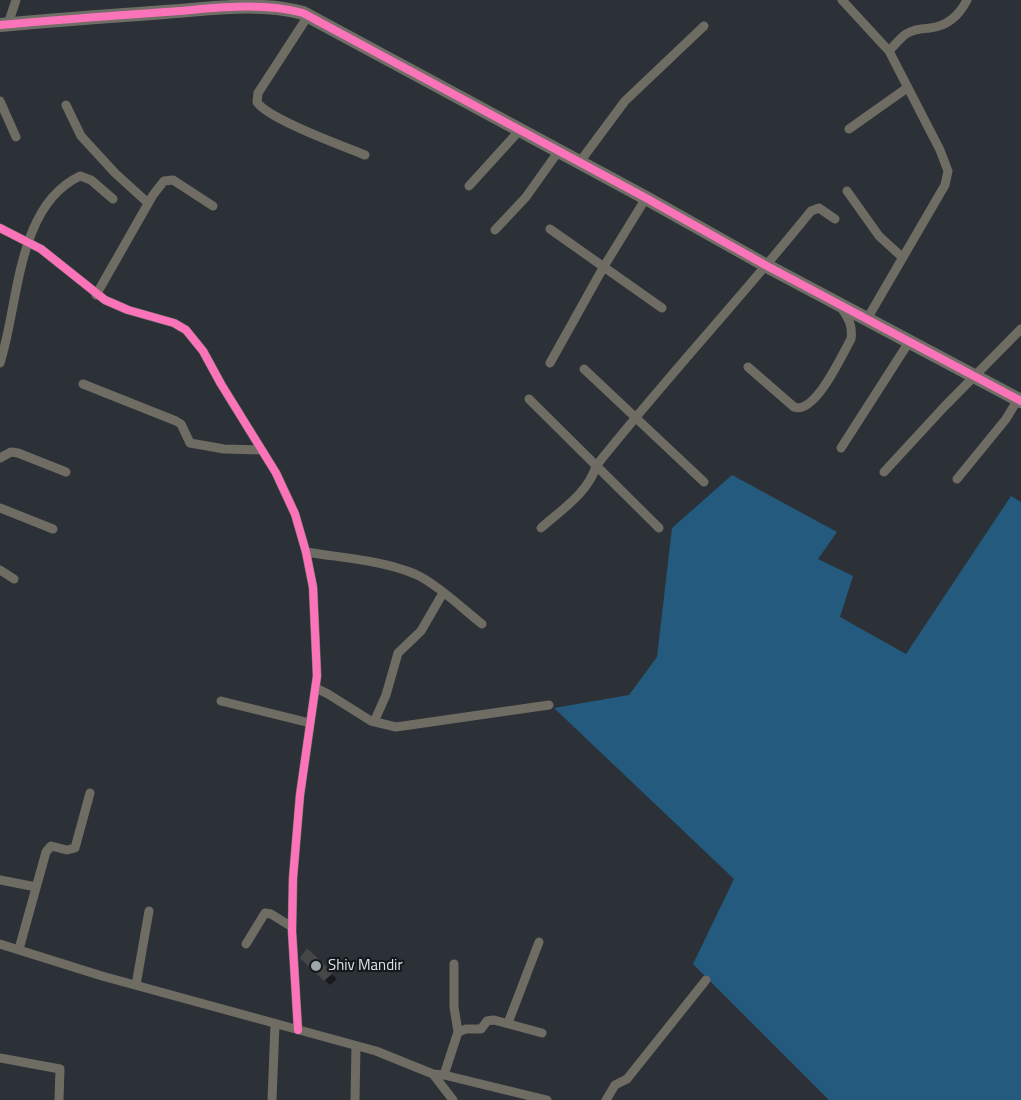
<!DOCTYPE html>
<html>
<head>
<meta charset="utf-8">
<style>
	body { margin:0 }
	canvas { display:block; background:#2b3136 }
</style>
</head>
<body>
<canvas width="1021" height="1100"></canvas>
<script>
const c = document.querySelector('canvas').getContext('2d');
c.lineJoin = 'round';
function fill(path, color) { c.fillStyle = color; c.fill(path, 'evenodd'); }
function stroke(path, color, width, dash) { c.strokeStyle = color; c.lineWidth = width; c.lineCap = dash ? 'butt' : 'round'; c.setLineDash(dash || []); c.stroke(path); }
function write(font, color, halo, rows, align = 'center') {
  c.font = font + ' "Titillium Web",sans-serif'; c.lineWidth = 4.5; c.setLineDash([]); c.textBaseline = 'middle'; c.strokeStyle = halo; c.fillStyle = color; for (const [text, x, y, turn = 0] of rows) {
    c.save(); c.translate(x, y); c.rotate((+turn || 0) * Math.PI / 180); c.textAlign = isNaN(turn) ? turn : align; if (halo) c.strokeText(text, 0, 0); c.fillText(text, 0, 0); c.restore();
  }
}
fill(new Path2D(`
	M732 475 837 532 818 559 853 576 840 617 906 654 1011 496 1021 502V1100H829L693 964 734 879 554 708 629 695 657 657 672 528Z`), '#245a7d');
fill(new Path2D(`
	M307 950 337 979 330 985 302 958Z`), '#0007');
fill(new Path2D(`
	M307 948 333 973 324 981 300 958Z`), '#454647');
stroke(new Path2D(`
	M842 0 889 51 940 150 948 171 945 185 867 319
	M308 16 258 93 257 102C268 119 343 146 365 155
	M8 24 16 0
	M889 51C894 46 900 38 906 34 914 29 921 29 930 28 948 26 959 16 967 0
	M0 101 16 137
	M66 105 81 136 115 173 148 203
	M849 129 907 88
	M579 163 625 101 704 26
	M469 186 519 131
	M847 191 879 236 902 257
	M0 228 41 249 105 300 128 310 174 323 186 330 203 351 221 384 276 473 295 514 306 552 313 587 317 676 300 795 293 878 292 931 298 1030
	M550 229 662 308
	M495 230 526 197 558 152
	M96 295 153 195 164 181 173 180 213 206
	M0 363C19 305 16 206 80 176L91 180 113 199
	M550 363 603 268 646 198
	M748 367 794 407C815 415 842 355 851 339 853 325 848 318 841 307
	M584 369 704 482
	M83 384 176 421 181 424 190 443 224 449 262 450
	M529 399 659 528
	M841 448 909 342
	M0 458 11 452 18 453 66 472
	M884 472 944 407 1021 329
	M957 479 1006 419 1018 399
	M0 508 53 529
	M541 528C560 511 589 492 596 466 665 379 741 298 811 211L819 208 835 219
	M306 552C342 558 382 560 415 574 437 584 463 609 482 624
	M0 570 14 579
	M316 688 328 694 371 721 396 727 549 705
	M221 701 310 723
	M374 722 386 695 398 653 421 631 443 593
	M0 880 36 887
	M0 944 102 976 376 1051 433 1074 453 1100
	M246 944 265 913 271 914 292 927
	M19 949 46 852 51 846 67 850 75 848 90 793
	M454 964V1007L458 1032
	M136 985 149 911
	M508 1023 539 942
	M0 1058 60 1069 59 1100
	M433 1074 444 1075 458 1032 466 1029H481L487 1021 494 1020 542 1033
	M444 1075 547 1100
	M272 1100 275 1024
	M355 1100 356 1046
	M606 1100 615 1085 627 1079 706 980`), '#6e6c63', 9);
stroke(new Path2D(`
	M0 25C55 20 110 16 165 12 210 9 259 1 303 13L646 198 767 266 1021 401`), '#706e66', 14);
stroke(new Path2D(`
	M0 25C55 20 110 16 165 12 210 9 259 1 303 13L646 198 767 266 1021 401
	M0 228 41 249 105 300 128 310 174 323 186 330 203 351 221 384 276 473 295 514 306 552 313 587 317 676 300 795 293 878 292 931 298 1030`), '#fb73b8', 8);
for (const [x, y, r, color] of [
	[316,966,6,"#9fa6ab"]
]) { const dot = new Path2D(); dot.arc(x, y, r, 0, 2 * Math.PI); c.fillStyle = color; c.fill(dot); stroke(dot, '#14191d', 2); }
write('15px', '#dee5ea', '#14191d', [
	["Shiv Mandir",328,966]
], 'left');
</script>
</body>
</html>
